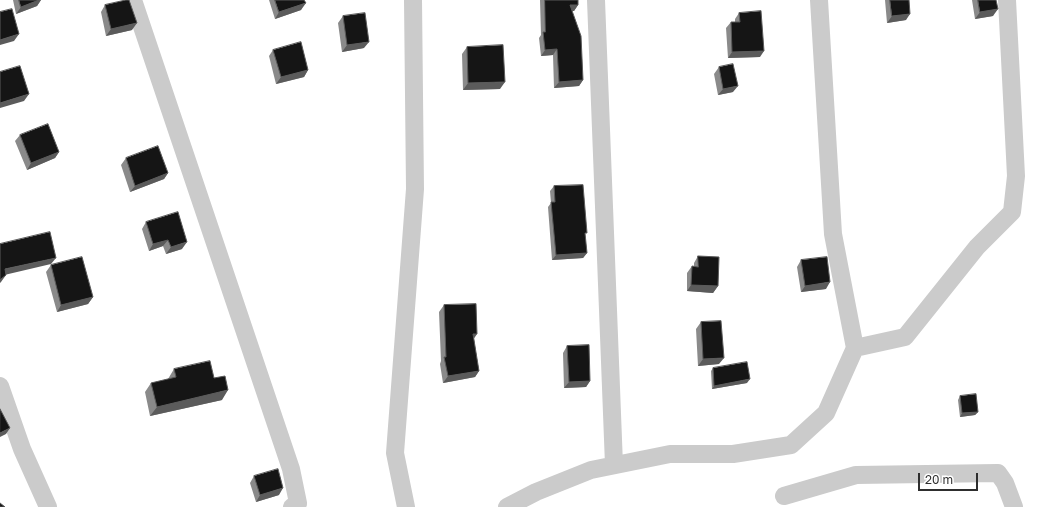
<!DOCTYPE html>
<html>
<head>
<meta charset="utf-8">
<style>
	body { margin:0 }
	#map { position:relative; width:1064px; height:507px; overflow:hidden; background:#fff; font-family:"Golos Text",sans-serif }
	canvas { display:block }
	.scale { position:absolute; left:918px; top:473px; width:60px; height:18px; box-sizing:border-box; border:2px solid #2e2e2e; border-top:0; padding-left:5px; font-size:12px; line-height:14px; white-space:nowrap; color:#2e2e2e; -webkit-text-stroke:3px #fff; paint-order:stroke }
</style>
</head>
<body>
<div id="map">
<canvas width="1064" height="507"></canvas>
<div class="scale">20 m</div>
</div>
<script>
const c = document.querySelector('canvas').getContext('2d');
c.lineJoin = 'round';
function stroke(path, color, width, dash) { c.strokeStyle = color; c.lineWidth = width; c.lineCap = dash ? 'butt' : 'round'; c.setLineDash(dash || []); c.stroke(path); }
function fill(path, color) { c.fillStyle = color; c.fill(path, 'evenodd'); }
stroke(new Path2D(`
	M133 0 291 469 298 503 292 507
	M596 0 614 465
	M819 0 833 234 855 348 905 337 977 247 1012 212 1016 176 1007 0
	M0 386 22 449 48 507
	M784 496 856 475 998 473 1005 483 1014 507
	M406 507 395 453 415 189 413 0
	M507 507 536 492 591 470 670 454H733L791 445 826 413 855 348`), '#cbcbcb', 18);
fill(new Path2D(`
	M13 0H41L37 6 16 14Z
	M269 0H304L301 10 275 19Z
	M540 0H578V5L574 11H572L583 80 579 86 554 88 553 55 541 56 539 38 541 35Z
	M885 0H909L906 20 887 23Z
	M972 0H996L993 16 975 19Z
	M105 5 132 30 106 36 101 12Z
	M739 13 760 57 728 58 726 28 731 22H735V19Z
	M343 16 364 48 342 52 338 23Z
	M467 47 500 89 463 90 462 54Z
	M273 50 308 70 304 77 276 84 269 56Z
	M719 67 733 92 718 95 714 74Z
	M20 135 59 152 55 158 27 170 15 141Z
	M126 158 168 173 164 179 130 192 121 165Z
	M554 186 585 235 587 253 583 258 552 260 548 207 551 203 550 191Z
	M146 222 182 249 166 254 163 246 149 251 142 229Z
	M698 256 718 286 713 293 687 291V273L692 266 694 267V263Z
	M801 260 826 289 801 292 797 267Z
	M51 265 93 297 88 304 57 312 46 272Z
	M444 305 474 339 479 371 475 377 443 383 440 364 441 361 439 312Z
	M701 322 719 364 698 366 696 329Z
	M567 346 590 381 586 387 564 388 563 353Z
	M713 368 747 383 712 389 711 371Z
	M174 369 214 378 222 400 150 416 145 392 151 383 168 379Z
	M960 396 978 412 975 415 960 417 958 400Z
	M254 476 279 495 256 502 250 483Z`), '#8a8a8a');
fill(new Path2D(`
	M39 0H41L37 6 16 14 21 7Z
	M306 3 301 10 275 19 279 12Z
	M570 5H578L574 11H566Z
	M998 9 993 16 975 19 980 12Z
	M910 14 906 20 887 23 892 16Z
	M137 23 132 30 106 36 111 29Z
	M19 34 14 41 0 45V40Z
	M369 42 364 48 342 52 347 45Z
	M557 49 553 55 541 56 545 50Z
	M764 51 760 57 728 58 732 52Z
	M308 70 304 77 276 84 281 77Z
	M583 80 579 86 554 88 559 82Z
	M505 82 500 89 463 90 468 83Z
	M738 86 733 92 718 95 723 89Z
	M29 94 24 101 0 108V103Z
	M59 152 55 158 27 170 31 163Z
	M168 173 164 179 130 192 135 186Z
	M168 240 163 246 149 251 153 244Z
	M187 242 182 249 166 254 171 247Z
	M587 253 583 258 552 260 556 255Z
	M56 258 51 264 0 276 5 269Z
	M6 275 1 282 0 283V280Z
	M830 282 826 289 801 292 805 286Z
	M691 285 718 286 713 293 687 291Z
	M93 297 88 304 57 312 61 305Z
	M473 334H477L473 340Z
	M724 358 719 364 698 366 703 359Z
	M479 371 475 377 443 383 448 376Z
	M750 379 747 383 712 389 714 386Z
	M590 381 586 387 564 388 569 382Z
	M228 390 222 400 150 416 157 407Z
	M978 412 975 415 960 417 962 413Z
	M10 428 6 434 0 437V433Z
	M283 488 279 495 256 502 260 495Z`), '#5b5b5b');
const building = new Path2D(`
	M19 0H39L21 7Z
	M126 0H129L137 23 111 29 105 5Z
	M275 0H304L306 3 279 12Z
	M545 0H578V5H570L581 36 583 80 559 82 557 49 545 50 543 32H545Z
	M890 0H909L910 14 892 16Z
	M978 0H996L998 9 980 12Z
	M12 9 19 34 0 40V12Z
	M761 11 764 51 732 52 731 22H740L739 13Z
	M365 13 369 42 347 45 343 16Z
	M301 42 308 70 281 77 273 50Z
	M503 45 505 82 468 83 467 47Z
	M733 64 738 86 723 89 719 67Z
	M20 66 29 94 0 103V72Z
	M48 124 59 152 31 163 20 135Z
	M158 146 168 173 135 186 126 158Z
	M583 185 587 233H585L587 253 556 255 551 202H555L554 186Z
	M178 212 187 242 171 247 168 240 153 244 146 222Z
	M50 232 56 258 5 269 6 275 0 280V244Z
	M698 256 719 257 718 286 691 285 692 266 698 267Z
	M82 257 93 297 61 305 51 265Z
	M827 257 830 282 805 286 801 260Z
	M476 304 477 334H473L479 371 448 376 444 357H446L444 305Z
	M721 321 724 358 703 359 701 322Z
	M589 345 590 381 569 382 567 346Z
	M210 361 214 378 225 376 228 390 157 407 151 383 176 377 174 369Z
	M747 362 750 379 714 386 713 368Z
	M976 394 978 412 962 413 960 396Z
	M0 409 10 428 0 433Z
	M278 469 283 488 260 495 254 476Z
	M0 503 5 507H0Z`);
fill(building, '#151515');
stroke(building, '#5b5b5b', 1);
</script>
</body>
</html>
